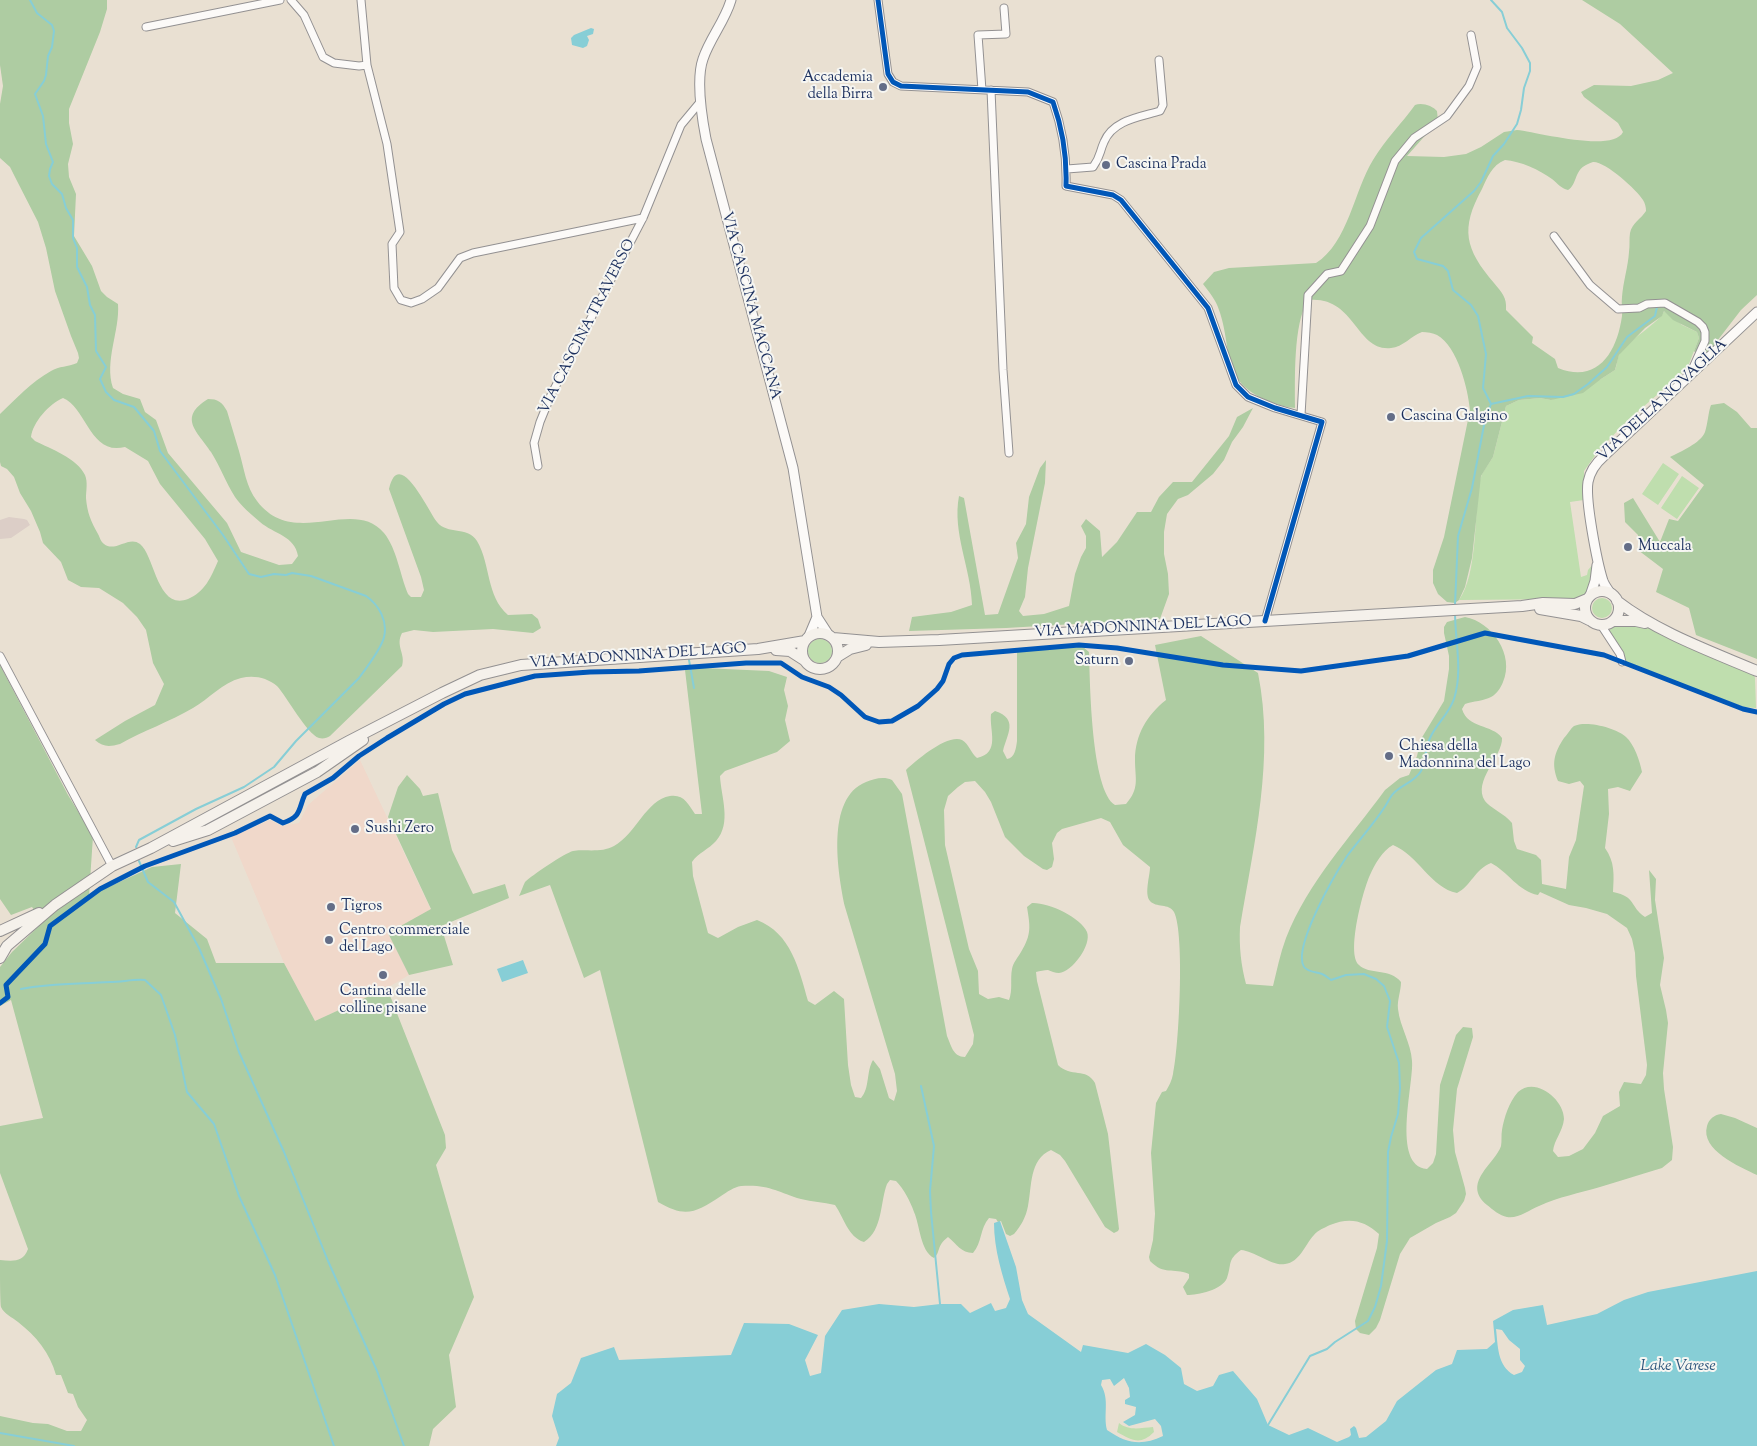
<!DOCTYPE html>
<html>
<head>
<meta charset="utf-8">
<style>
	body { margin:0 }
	canvas { display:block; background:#e9e0d2 }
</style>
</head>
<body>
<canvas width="1757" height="1446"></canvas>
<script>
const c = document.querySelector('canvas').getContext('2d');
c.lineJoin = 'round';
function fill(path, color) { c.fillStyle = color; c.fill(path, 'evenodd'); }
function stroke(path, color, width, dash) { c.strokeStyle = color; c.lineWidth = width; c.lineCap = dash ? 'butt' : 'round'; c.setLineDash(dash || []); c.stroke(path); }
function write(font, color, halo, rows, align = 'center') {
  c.font = font + ' "Sorts Mill Goudy",serif'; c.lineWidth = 4; c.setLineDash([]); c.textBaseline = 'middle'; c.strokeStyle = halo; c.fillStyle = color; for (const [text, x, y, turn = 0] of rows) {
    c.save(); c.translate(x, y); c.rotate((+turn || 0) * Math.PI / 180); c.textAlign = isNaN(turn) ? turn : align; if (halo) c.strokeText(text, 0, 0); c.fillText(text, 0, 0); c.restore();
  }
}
fill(new Path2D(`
	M360 760 431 910 388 933 409 975 387 988 315 1021 284 963 231 837 270 820 282 826 299 823 308 805Z`), '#f0d8ca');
fill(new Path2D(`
	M9 517 24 519 27 520 30 525 11 538 0 539V520Z`), '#dccec7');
fill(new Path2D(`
	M1664 311 1682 325 1697 332 1699 338 1687 369 1628 420 1599 450 1584 471V500L1570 502 1581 577 1587 575 1588 570 1594 563C1591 580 1592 598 1571 599L1459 600C1478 574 1474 513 1480 480L1482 474 1493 457 1506 406 1519 400 1540 398 1551 400 1601 379 1615 370C1617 366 1617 359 1619 355 1626 341 1661 322 1664 311Z
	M1663 463 1679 474 1658 505 1642 494Z
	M1682 476 1699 488 1677 519 1661 508Z
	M1592 608a10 10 0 1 1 20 0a10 10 0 1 1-20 0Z
	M1633 624 1654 629 1753 673 1755 678 1756 708 1744 707 1625 664 1623 655 1610 632V628L1613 626Z
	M808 651a12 12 0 1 1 24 0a12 12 0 1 1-24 0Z
	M1119 1423C1129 1431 1140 1428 1153 1427L1154 1432C1140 1446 1132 1440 1117 1432Z`), '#bfdeae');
fill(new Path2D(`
	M0 0H107V9L100 32 69 109V123L73 144 68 164 69 177 76 194 74 236 92 266 101 291 107 297 118 304C120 331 104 361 113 388L123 394 140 399 145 412 156 420 168 453 227 523 241 552 279 565 292 564 298 556C295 536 274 534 260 522 251 514 241 506 235 497 226 483 220 466 211 452 198 432 177 418 208 399 218 399 222 402 227 411 231 424 235 438 239 451 244 468 246 487 257 501 294 550 353 496 384 533 397 549 400 575 408 594L411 597H421L424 590 421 577 389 489C399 445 429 513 437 522 447 535 468 526 477 541 491 565 486 596 508 615L532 614 538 619 541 628 533 633 493 629 433 632 414 630 402 633C395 646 406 654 402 666L330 736C327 738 323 739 319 738 307 734 287 697 277 686 267 678 255 675 241 678 222 683 209 699 193 708 169 722 143 731 120 744 109 747 103 747 95 740L125 721 155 705 164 684 153 663 146 630 137 617 123 603 99 588 81 587 68 580 61 562 43 543 40 532 31 511 20 493 14 477 7 469 1 466 0 462V414C16 399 31 382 51 371 59 366 68 367 77 363L79 358 78 353 71 336 55 291 46 248 38 222 15 177 10 167 0 158V104L3 86 0 65ZM63 398C87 408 90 456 125 447L148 461 160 484 205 539 218 561C211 577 205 592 188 599 157 611 155 556 140 544 129 535 115 553 104 544 100 541 100 537 98 534 91 522 87 512 86 498 86 491 88 482 85 475 77 458 51 449 35 441L31 437C33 422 49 404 63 398Z
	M1582 0H1757V295L1741 310 1704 358 1698 356 1694 351 1699 338 1697 332 1673 320 1664 311 1662 316 1645 328 1619 355 1615 370 1601 379 1583 393 1551 400 1540 398 1519 400 1506 406 1493 457 1481 476 1472 558 1465 587 1459 600 1455 603 1447 602 1438 594 1433 583V570L1444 537 1470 410C1468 389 1458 347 1437 335 1433 333 1427 332 1422 332 1411 336 1403 347 1391 348 1356 352 1355 295 1308 300 1293 324 1295 380 1295 408 1284 407 1272 403 1262 398 1221 379 1232 346 1219 310 1216 300 1209 292 1203 284L1214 272 1229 268 1316 263C1348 243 1354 191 1373 160 1385 140 1402 123 1415 105 1422 102 1433 106 1437 111L1438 121 1407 156 1444 157 1466 154 1481 147 1504 132 1517 130C1537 132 1613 153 1623 132L1618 123 1584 97 1581 92 1594 85 1631 86 1658 80 1673 73 1620 24ZM1505 160C1520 161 1540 170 1552 179 1558 184 1561 188 1568 190 1577 185 1574 171 1586 165 1588 164 1590 163 1593 162 1605 161 1637 190 1643 200 1645 203 1646 207 1646 211 1641 219 1632 223 1630 233 1629 239 1630 245 1629 252 1628 267 1623 282 1622 297 1621 303 1623 310 1622 316 1617 352 1598 384 1558 368L1555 359 1532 343 1533 337 1506 310C1507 297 1502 293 1494 283 1465 249 1460 229 1482 189 1487 178 1492 165 1505 160Z
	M1724 403 1737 412 1751 428H1757V659L1696 635 1689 608 1656 592 1663 569 1638 550V535L1625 522 1624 503 1633 498 1660 542 1669 519 1678 521 1704 485 1670 457C1680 452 1701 443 1705 432 1708 423 1708 413 1711 405Z
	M1253 408 1243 427 1232 442 1224 460 1213 474 1188 495 1178 499 1167 514 1164 532V554L1168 574 1169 594 1160 619 1006 628 909 631 912 617 951 612 972 605C971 568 952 533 959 496L964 498 985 615 998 614 1018 558 1016 543 1026 524 1029 497 1040 468 1046 460 1045 483 1028 568 1025 597 1019 611 1023 616 1044 614 1069 606 1075 574 1081 557 1086 548V536L1081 526 1086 519 1100 531 1102 557 1117 542 1137 512H1151L1159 497 1173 482H1192L1229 436 1237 417Z
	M1465 617C1492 622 1515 655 1503 682 1501 687 1497 694 1491 697 1484 701 1473 701 1465 704L1462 709C1468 729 1492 724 1502 738 1503 756 1472 781 1485 801 1489 807 1505 814 1512 823L1514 841 1517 849 1536 855 1541 860 1542 884 1566 889 1569 857 1576 840 1584 786 1580 781 1569 784 1558 781C1551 764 1554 753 1564 738 1567 735 1571 728 1574 726 1586 720 1617 728 1626 737 1634 744 1640 761 1642 772L1630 791 1618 787 1608 789 1609 814 1605 848C1615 862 1614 875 1613 892 1637 897 1629 906 1645 917L1652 913 1649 870 1656 879 1655 900 1664 958 1660 985 1666 1010 1668 1023 1663 1073 1664 1089 1673 1147 1672 1160 1662 1168C1641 1174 1621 1181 1600 1187 1579 1193 1559 1197 1539 1206 1529 1210 1518 1219 1507 1217 1500 1216 1492 1209 1487 1205 1461 1183 1495 1164 1501 1146 1502 1141 1501 1135 1502 1130 1504 1118 1509 1102 1518 1092 1535 1076 1564 1099 1564 1119 1563 1131 1554 1140 1553 1151L1558 1157 1569 1156 1583 1149 1595 1133 1603 1116 1620 1106 1619 1092 1624 1082 1641 1084 1646 1075 1647 1065 1636 976 1635 953 1632 939 1627 928 1607 914 1586 908 1569 905 1540 892 1538 895C1519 892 1507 871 1491 863 1475 869 1471 886 1457 893 1431 888 1418 855 1393 845 1382 851 1375 864 1370 875 1363 890 1346 954 1359 965 1369 975 1390 968 1401 982 1401 991 1397 1000 1398 1009 1400 1027 1411 1043 1412 1061 1414 1084 1391 1166 1427 1169L1433 1163 1436 1154 1440 1085 1456 1035 1463 1027 1472 1028 1473 1037 1457 1089 1453 1130 1455 1152 1465 1188 1466 1194 1464 1201 1456 1213 1450 1217 1436 1223 1410 1238 1400 1254 1380 1320 1376 1328 1369 1335 1360 1333 1356 1329 1355 1321 1377 1248 1379 1234C1364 1220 1349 1217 1330 1225 1324 1228 1318 1230 1314 1235 1304 1246 1300 1262 1285 1264 1273 1267 1255 1251 1241 1250 1227 1260 1232 1264 1227 1278 1222 1290 1198 1295 1187 1295L1183 1287 1189 1278V1274C1172 1267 1165 1276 1150 1261L1149 1257 1153 1240 1155 1214 1151 1153 1156 1103 1162 1092 1166 1091C1169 1086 1172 1080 1173 1074 1179 1049 1185 933 1174 912 1169 903 1156 908 1150 901 1144 894 1150 876 1150 867L1123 845 1110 822 1101 818 1062 829 1057 833 1052 843 1054 859 1052 867 1047 870 1043 869 1024 856 1005 837 991 802 985 792 975 781 965 782 958 787 948 796 944 810 945 845 969 949 978 971 979 994 988 999 999 997 1009 1000C1013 990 1010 979 1012 969 1013 963 1018 957 1021 952 1032 934 1030 926 1027 907L1032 903C1047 902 1081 917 1087 932 1092 945 1072 972 1059 973 1055 973 1051 971 1048 970 1044 970 1040 971 1036 972L1037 981 1058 1065C1071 1078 1086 1067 1095 1083L1108 1134 1119 1229 1118 1231 1114 1233 1105 1227 1065 1161 1060 1155 1051 1150C1029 1159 1032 1187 1028 1206 1026 1217 1021 1226 1014 1234L1010 1236 1006 1234 1001 1221 998 1222 996 1219 989 1218C980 1228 982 1243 973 1253 961 1253 957 1244 948 1237 936 1246 941 1252 934 1258 920 1251 920 1225 914 1212 910 1201 904 1189 896 1181L890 1180 887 1184C880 1202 883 1230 864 1242 848 1237 844 1218 835 1205 823 1202 812 1202 801 1199 777 1192 769 1184 741 1186 734 1187 727 1192 721 1196 696 1213 685 1218 658 1202L600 970 584 978 550 885 519 896C521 892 523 886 525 882 531 876 565 853 573 851 587 849 602 853 614 846 636 834 646 800 670 796 684 794 688 804 695 814H702L685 670 702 668 769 671 787 677 784 690 788 706 785 720 790 741 777 752 725 771 720 776C721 797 732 823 716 841 709 849 698 853 692 862L693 876 708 933 718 938 738 927 757 920C791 933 799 969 808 1001L815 1005 834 991 844 999 848 1065 851 1085 855 1097 861 1098C870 1088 866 1072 873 1060L880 1069 889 1098 894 1101 897 1091 895 1074 845 907C838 874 825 798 866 782 874 779 883 776 892 780L902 794 947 1036C951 1045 953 1057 965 1057L973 1044 974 1035 906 770C917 760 947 734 962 740 969 744 971 753 977 758 1001 753 989 730 991 714L995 711C1019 719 1007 734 1003 751L1007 759C1015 758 1016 748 1017 741V648L1083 647 1089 652C1090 682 1091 790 1115 805L1126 804C1140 788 1135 779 1135 760 1135 735 1147 715 1166 700L1155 645 1201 636 1258 673C1275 758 1254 843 1240 927 1239 947 1241 965 1246 984L1273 986C1277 970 1280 954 1286 938 1308 882 1350 838 1385 790L1400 778 1409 775 1417 756 1421 739 1444 701 1449 669V656L1444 633V627L1447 622Z
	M0 665 68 795 93 836 89 896 152 867 181 864 175 913 207 939 216 963H284L315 1021 387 988 445 1135 446 1148 436 1165 474 1297 449 1355 456 1407 433 1429 429 1446H0V1416L33 1423 48 1424 67 1431H81L87 1420 78 1407 73 1394 68 1393 61 1375H56C50 1353 36 1336 18 1322 12 1317 4 1314 1 1307 0 1301 0 1268 0 1260 12 1261 23 1263 28 1249L0 1173V1126L43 1118 11 1000 0 1006V967L12 952 43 922 32 907 11 915 0 899Z
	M407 775 420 789 423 796 438 793 452 850 473 894 505 884 509 898 441 926 453 965 409 975 388 933 431 909 388 817 398 787Z
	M1721 1114 1735 1118 1757 1128V1175C1740 1167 1700 1150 1707 1126 1709 1119 1714 1115 1721 1114Z`), '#aecca2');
fill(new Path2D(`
	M591 28 594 29 593 34 587 36 589 40 587 46 583 48 572 45 571 38 574 35Z
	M523 960 528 973 502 982 497 969Z
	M1000 1221 1016 1267 1022 1300 1028 1314 1081 1352 1083 1345 1128 1353 1146 1344 1165 1355 1181 1368 1184 1384 1197 1391 1213 1386 1219 1375 1233 1371 1257 1399 1268 1425 1289 1435 1308 1428 1337 1442 1349 1437 1351 1435 1350 1429 1354 1426 1356 1428 1359 1438 1366 1437 1386 1421 1397 1401 1436 1370 1452 1364 1457 1350 1487 1349 1495 1342 1493 1321 1513 1310 1543 1305 1547 1325 1597 1314 1624 1300 1648 1292 1757 1271V1446H556L559 1438 552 1416 557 1394 571 1383 581 1358 614 1347 619 1360 731 1355 744 1323 789 1324 818 1335 805 1360 810 1376 821 1373 825 1336 842 1310 879 1304 914 1307 940 1304H961L970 1313 991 1303 995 1311 1006 1308 1010 1299C1002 1275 994 1249 994 1223ZM1496 1329 1502 1330 1509 1340 1520 1349V1360L1525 1366 1522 1372 1514 1375C1497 1366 1498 1345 1496 1329ZM1124 1378 1129 1388 1130 1397 1125 1400V1404L1136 1407 1135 1415 1123 1422 1129 1426 1155 1419 1161 1426 1163 1436C1142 1446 1127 1444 1107 1430 1103 1414 1110 1400 1101 1385L1102 1380 1110 1379 1114 1386Z`), '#87ced6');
stroke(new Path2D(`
	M30 0 37 13 52 25 54 31 52 47 48 56 46 75 44 81 35 94 43 116 46 144 53 162 50 169 49 176 52 184 62 194 66 208 73 220V238L77 248V267L87 287 90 305 95 315 96 351 106 367 100 379 106 392 114 400 134 407 154 431 160 451 223 535 249 574 261 577 274 574 286 575 292 573 311 576 366 596C379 605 388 621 384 637 382 647 365 670 359 678L296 741 274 767 244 787 196 809 139 840 136 847
	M1491 404 1528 396 1563 397 1574 394 1588 384 1607 367 1627 337 1655 316 1657 307
	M1455 605 1458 536 1472 488 1485 420 1491 404 1483 388 1486 354 1478 316 1471 305 1453 290 1448 271 1443 266 1417 259 1414 252 1421 238 1474 191 1481 182 1493 156 1504 144 1517 124 1521 110 1524 88 1530 71V63L1522 48 1507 28 1502 12 1491 0
	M689 660 694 688
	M139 861 148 882 174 902 199 948 221 999 239 1052 284 1152 328 1261 377 1371 404 1446
	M21 989C51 983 80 984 110 982 122 982 133 979 145 980L161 995 175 1035 187 1092 214 1124 239 1196 275 1275 334 1446
	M921 1086 934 1146 930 1191 931 1212 940 1304
	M1268 1425 1310 1356 1327 1349 1335 1342 1368 1321 1375 1307 1381 1286 1387 1241 1388 1152 1391 1137 1398 1114 1400 1088 1399 1063 1387 1027 1390 1001 1384 986 1376 979 1364 974 1346 975 1331 980C1328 978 1325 975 1322 974 1316 972 1308 972 1304 967 1292 948 1335 874 1347 856 1359 840 1373 825 1384 808 1387 804 1389 799 1392 795 1400 785 1414 783 1421 771 1426 761 1425 748 1430 738 1436 724 1449 714 1454 699 1463 671 1455 641 1455 612
	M0 1433 74 1446`), '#87ced6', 2);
const minor = new Path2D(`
	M291 0 304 15 323 57 334 63 359 66 367 65
	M361 0 367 65 387 144 400 232 392 244 394 288 401 300 411 303 422 299 438 288 460 258 473 253 643 218
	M878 0 888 74 893 82 901 86 1028 92 1053 102C1063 130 1067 156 1066 186L1113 195 1121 200 1208 308 1236 385 1248 397 1275 408 1322 422 1265 621
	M146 27 280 0
	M982 90 978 35 1006 34 1004 8
	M991 90 1003 370 1009 453
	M1067 169 1093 167C1101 156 1099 153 1104 142 1113 120 1140 117 1160 111L1163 105 1159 60
	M1554 236 1590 285 1618 309 1639 308 1647 304 1665 303 1698 322 1703 327 1705 332V341L1691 372
	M1301 415 1308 295 1327 274 1341 271 1370 226 1395 161 1414 138 1447 116 1469 86 1477 67 1471 35
	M538 466 534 443 540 422 551 395 643 218 681 125 701 101
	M1601 625 1620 654 1622 662
	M0 656 112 866`);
const tertiary = new Path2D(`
	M731 0C725 21 710 38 703 59 696 79 702 118 706 139L793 468 817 617 828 634
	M1611 594C1608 590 1605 586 1603 581 1597 562 1585 500 1588 482 1590 471 1596 463 1604 456L1757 312
	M1590 596 1595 581 1597 565
	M809 636 817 617`);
const secondary = new Path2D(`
	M1585 608a17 17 0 1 1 34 0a17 17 0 1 1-34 0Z
	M1617 601C1657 632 1710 651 1757 671
	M1540 609 1581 616 1589 620
	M1613 621H1636L1645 623
	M802 651a18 18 0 1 1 36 0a18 18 0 1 1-36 0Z
	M833 638 879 642 939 640 1522 606 1543 603 1575 604 1587 599
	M776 650 790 651 804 660
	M837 657 850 649 866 645
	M173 841 208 830 317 772 363 740
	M0 931 39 913
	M0 958 7 946 55 905 112 866 151 848 349 741 442 693 480 675 521 665 758 649 805 641`);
stroke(minor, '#939192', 9);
stroke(tertiary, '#939192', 11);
stroke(secondary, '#939192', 12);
stroke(minor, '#fcfaf8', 7);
stroke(tertiary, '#fcfaf8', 9);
stroke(secondary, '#f5f1eb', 10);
stroke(new Path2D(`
	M878 0 888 74 893 82 901 86 1028 92 1053 102C1063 130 1067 156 1066 186L1113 195 1121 200 1208 308 1236 385 1248 397 1275 408 1322 422 1265 621
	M0 1003 8 997 6 985 45 944 50 926 100 889 145 866 235 833 270 816 283 823C302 816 298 810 305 794L333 778 359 756 387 738 444 704 465 694 535 676 590 672 639 671 746 663H781L802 677 829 687 841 695 865 717 879 722 892 721 918 706 937 689 943 681 949 664 954 658 962 655 1079 645 1117 648 1223 665 1301 671 1408 656 1485 633 1604 655 1743 709 1757 712`), '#0057b8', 5);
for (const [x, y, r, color] of [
	[883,87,5,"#636d87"],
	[1106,165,5,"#636d87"],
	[1391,417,5,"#636d87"],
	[1628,547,5,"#636d87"],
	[1129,661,5,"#636d87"],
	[1389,756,5,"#636d87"],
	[355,829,5,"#636d87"],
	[331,907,5,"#636d87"],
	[329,940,5,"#636d87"],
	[383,975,5,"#636d87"]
]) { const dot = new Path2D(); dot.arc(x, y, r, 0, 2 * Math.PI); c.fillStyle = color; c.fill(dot); stroke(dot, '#f6f6f2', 2); }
write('15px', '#1b2f5e', '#f6f6f2', [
	["Accademia",873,78,"right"],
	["della Birra",873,95,"right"],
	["Cascina Prada",1116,165],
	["Cascina Galgino",1401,417],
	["Muccala",1638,547],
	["Saturn",1119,661,"right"],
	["Chiesa della",1399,747],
	["Madonnina del Lago",1399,764],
	["Sushi Zero",365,829],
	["Tigros",341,907],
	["Centro commerciale",339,931],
	["del Lago",339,948],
	["Cantina delle",383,992,"center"],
	["colline pisane",383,1009,"center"]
], 'left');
write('15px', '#1b2f5e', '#f6f6f2', [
	["VIA CASCINA MACCANA",750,306,75],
	["VIA CASCINA TRAVERSO",588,327,-63],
	["VIA DELLA NOVAGLIA",1663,401,-43],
	["VIA MADONNINA DEL LAGO",1143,628,-3],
	["VIA MADONNINA DEL LAGO",638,657,-4]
]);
write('italic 16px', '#2c557c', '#f6f6f2', [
	["Lake Varese",1678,1367]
]);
</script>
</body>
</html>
